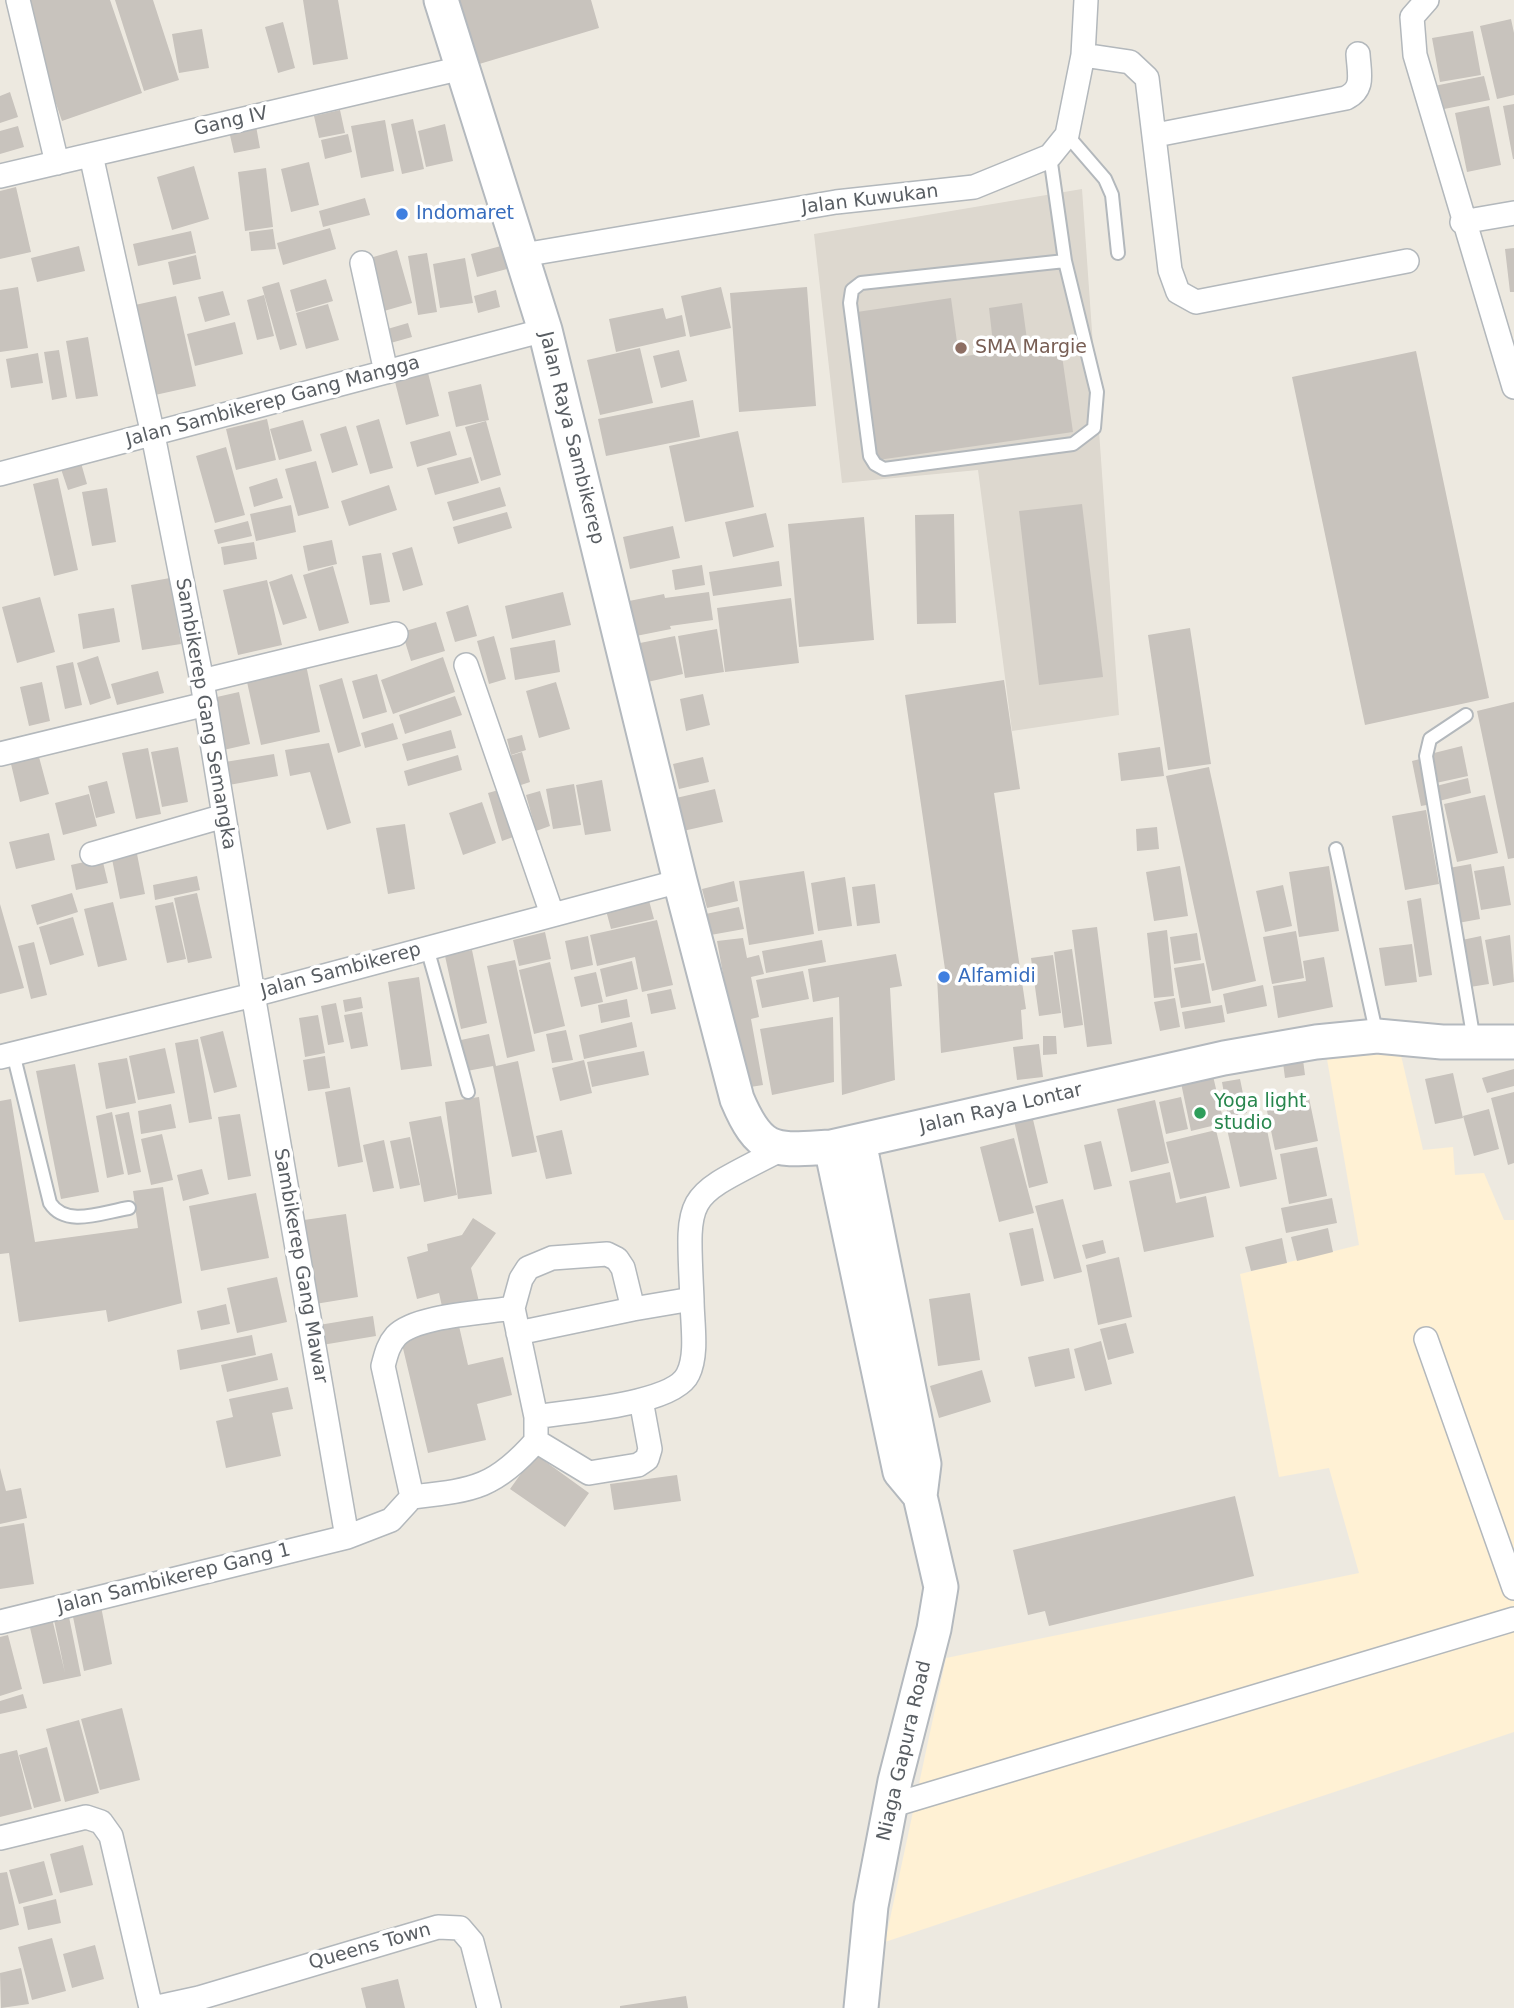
<!DOCTYPE html>
<html>
<head>
<meta charset="utf-8">
<style>
	body { margin:0 }
	canvas { display:block; background:#ede9e0 }
</style>
</head>
<body>
<canvas width="1514" height="2008"></canvas>
<script>
const c = document.querySelector('canvas').getContext('2d');
c.lineJoin = 'round';
function fill(path, color) { c.fillStyle = color; c.fill(path, 'evenodd'); }
function stroke(path, color, width, dash) { c.strokeStyle = color; c.lineWidth = width; c.lineCap = dash ? 'butt' : 'round'; c.setLineDash(dash || []); c.stroke(path); }
function write(font, color, halo, rows, align = 'center') {
  c.font = font + ' "DejaVu Sans",sans-serif'; c.lineWidth = 7; c.setLineDash([]); c.textBaseline = 'middle'; c.strokeStyle = halo; c.fillStyle = color; for (const [text, x, y, turn = 0] of rows) {
    c.save(); c.translate(x, y); c.rotate((+turn || 0) * Math.PI / 180); c.textAlign = isNaN(turn) ? turn : align; if (halo) c.strokeText(text, 0, 0); c.fillText(text, 0, 0); c.restore();
  }
}
fill(new Path2D(`
	M1400 1051 1423 1150 1453 1147 1455 1175 1484 1173 1504 1220H1514V1732L885 1942 946 1658 1359 1573 1329 1468 1279 1477 1240 1274 1359 1245 1327 1059Z`), '#fff1d4');
fill(new Path2D(`
	M1082 189 1119 715 1012 731 978 470 842 483 814 234Z`), '#ddd8cf');
fill(new Path2D(`
	M20 0H110L142 93 62 121Z
	M115 0H153L179 80 144 91Z
	M303 0H338L348 59 313 65Z
	M446 0H591L599 28 466 68Z
	M1511 19 1514 33V95L1497 99 1480 26Z
	M283 22 295 68 278 73 265 27Z
	M202 29 209 68 179 73 172 34Z
	M1473 31 1481 75 1440 82 1432 38Z
	M1484 76 1490 100 1439 110 1434 86Z
	M10 92 18 117 0 123V96Z
	M1514 104V159H1513L1503 106Z
	M1489 106 1501 165 1467 172 1455 113Z
	M340 110 345 133 319 138 314 116Z
	M413 119 424 169 402 174 391 124Z
	M385 120 394 171 361 178 351 126Z
	M445 124 453 161 426 167 418 131Z
	M18 126 24 147 0 154V131Z
	M256 126 260 148 234 153 229 131Z
	M348 134 352 152 325 159 321 140Z
	M309 162 319 205 291 212 281 169Z
	M194 166 209 219 172 230 157 177Z
	M266 168 273 227 245 231 238 172Z
	M16 187 31 252 0 259V191Z
	M365 198 370 215 323 227 319 211Z
	M330 228 336 249 283 265 277 243Z
	M273 229 276 249 251 251 249 232Z
	M191 231 196 253 138 266 133 244Z
	M79 246 85 271 37 282 31 258Z
	M501 246 507 269 477 277 471 254Z
	M1514 248V292H1510L1505 249Z
	M397 250 412 303 384 311 370 258Z
	M427 253 437 312 418 315 408 256Z
	M196 255 201 279 173 285 168 262Z
	M465 258 473 303 440 308 433 264Z
	M326 279 333 301 296 312 290 290Z
	M279 282 297 345 280 350 262 287Z
	M18 287 28 348 0 352V290Z
	M721 287 731 328 690 337 681 296Z
	M807 287 816 406 739 412 730 293Z
	M496 290 500 307 478 313 474 296Z
	M223 291 230 315 205 322 198 297Z
	M264 295 274 336 257 340 247 300Z
	M176 296 196 386 155 395 135 305Z
	M951 298 959 357 994 352 989 308 1022 303 1028 347 1060 342 1073 432 878 460 857 312Z
	M328 304 339 340 306 349 296 313Z
	M663 308 666 319 682 315 686 336 616 352 609 319Z
	M235 322 243 354 195 366 187 334Z
	M408 323 412 337 387 344 384 330Z
	M88 337 98 396 76 399 66 341Z
	M640 348 653 403 600 415 587 360Z
	M59 350 67 397 52 400 44 352Z
	M679 350 687 381 661 388 653 356Z
	M1416 351 1489 698 1365 725 1292 377Z
	M38 353 43 383 11 388 6 359Z
	M426 365 439 416 406 425 393 374Z
	M481 384 489 420 456 427 448 392Z
	M693 400 700 437 606 456 598 419Z
	M267 419 276 460 236 470 226 429Z
	M379 419 393 468 370 474 356 426Z
	M303 420 312 451 279 460 270 429Z
	M486 421 501 475 481 481 465 427Z
	M346 426 358 465 332 473 320 434Z
	M450 431 457 455 417 467 410 442Z
	M738 431 754 507 685 522 669 446Z
	M226 447 245 515 215 523 196 456Z
	M471 457 479 483 435 495 427 468Z
	M316 461 329 508 298 516 285 469Z
	M81 463 87 484 68 490 61 469Z
	M58 478 78 570 54 576 33 484Z
	M277 478 283 498 254 507 249 487Z
	M389 485 397 510 349 526 341 501Z
	M500 487 506 506 453 521 447 502Z
	M107 488 116 542 92 546 82 492Z
	M1082 504 1103 677 1039 685 1019 511Z
	M291 505 296 532 256 541 250 514Z
	M507 512 512 528 458 544 453 527Z
	M766 513 774 547 733 557 725 522Z
	M954 514 956 623 917 624 915 515Z
	M864 517 874 640 799 647 788 524Z
	M248 521 252 536 218 544 214 530Z
	M673 526 680 558 630 569 623 537Z
	M332 540 337 564 308 571 303 546Z
	M254 542 257 559 224 565 221 547Z
	M412 547 423 585 403 591 392 553Z
	M381 553 390 602 370 605 362 556Z
	M779 561 782 586 713 596 709 572Z
	M702 565 705 585 675 590 672 570Z
	M333 566 349 623 319 631 303 575Z
	M292 574 307 618 283 625 269 582Z
	M170 578 181 644 142 650 131 585Z
	M267 580 282 645 238 655 223 590Z
	M563 592 571 625 512 639 505 606Z
	M709 592 713 620 670 626 671 629 631 637 624 602 664 594 665 598Z
	M40 597 55 652 17 663 2 607Z
	M791 598 799 663 725 672 717 608Z
	M468 605 477 636 455 642 446 612Z
	M114 608 120 642 83 649 78 614Z
	M436 622 445 651 411 661 402 632Z
	M1190 628 1211 764 1168 770 1148 635Z
	M717 629 724 672 685 678 678 636Z
	M494 636 506 679 489 684 477 641Z
	M675 636 683 674 643 683 635 644Z
	M555 640 560 672 515 680 510 648Z
	M98 656 111 698 90 705 77 663Z
	M443 657 455 692 393 714 381 680Z
	M305 660 320 732 261 745 245 673Z
	M73 662 82 705 65 709 56 666Z
	M158 671 164 693 117 705 111 684Z
	M377 674 387 712 363 719 352 681Z
	M342 678 361 746 338 753 319 685Z
	M1004 680 1020 789 994 793 1026 1009 1021 1010 1023 1039 941 1053 937 977 946 976 905 695Z
	M42 682 50 721 29 726 20 687Z
	M556 682 570 729 539 738 526 691Z
	M239 692 250 744 219 751 208 699Z
	M703 694 710 725 686 731 680 699Z
	M455 696 462 715 405 734 399 715Z
	M1514 702V858L1508 859 1477 711Z
	M393 723 398 739 365 748 361 733Z
	M451 730 456 748 407 761 402 744Z
	M522 735 526 750 511 755 507 739Z
	M329 743 351 823 327 830 310 772 290 776 285 750Z
	M1462 746 1468 776 1436 783 1430 754Z
	M178 747 188 802 162 807 151 752Z
	M1160 747 1164 776 1121 781 1118 753Z
	M148 748 161 814 136 819 122 753Z
	M522 752 530 782 518 786 509 756Z
	M274 754 278 776 229 785 225 762Z
	M458 755 462 770 408 786 404 771Z
	M39 757 49 794 20 802 11 764Z
	M703 757 709 782 679 789 673 764Z
	M1424 758 1432 804 1421 806 1412 761Z
	M1209 767 1256 981 1212 991 1166 776Z
	M1468 778 1471 793 1439 801 1436 786Z
	M602 780 611 831 585 835 576 785Z
	M107 781 115 813 96 818 88 786Z
	M574 784 581 825 553 829 546 789Z
	M502 789 516 836 502 841 488 793Z
	M715 789 723 822 683 831 676 798Z
	M540 791 550 826 536 831 526 795Z
	M89 794 97 826 63 835 55 803Z
	M1485 795 1498 853 1457 862 1444 804Z
	M482 802 496 843 463 855 449 813Z
	M1426 810 1439 884 1405 890 1392 816Z
	M405 824 415 889 388 894 376 828Z
	M1157 827 1159 849 1137 851 1136 829Z
	M49 833 55 860 16 869 9 842Z
	M137 854 145 894 120 899 112 859Z
	M102 858 108 883 76 890 71 865Z
	M1471 864 1480 919 1458 923 1449 868Z
	M1180 866 1188 916 1154 921 1146 872Z
	M1329 866 1339 931 1299 937 1289 872Z
	M1504 866 1511 905 1481 910 1474 871Z
	M804 871 814 934 749 945 739 881Z
	M197 876 200 890 155 900 153 885Z
	M845 877 852 926 818 931 811 883Z
	M734 881 738 901 707 908 702 889Z
	M875 884 880 923 857 926 852 887Z
	M1283 885 1292 926 1265 932 1256 891Z
	M72 893 78 912 37 925 31 905Z
	M197 893 212 958 188 963 174 898Z
	M647 893 654 919 611 929 604 903Z
	M1421 898 1432 975 1419 977 1407 901Z
	M113 902 127 960 98 967 84 909Z
	M173 902 186 959 167 963 155 906Z
	M0 904 24 988 0 994Z
	M739 907 744 929 705 936 701 915Z
	M73 917 84 955 50 965 39 927Z
	M657 920 673 985 642 992 635 957 597 966 590 935Z
	M1097 927 1112 1044 1087 1047 1072 930Z
	M1167 930 1174 996 1154 998 1147 933Z
	M1296 931 1304 978 1272 984 1263 937Z
	M545 932 551 959 519 966 513 940Z
	M1197 933 1201 960 1174 964 1170 937Z
	M1510 935 1514 982 1493 986 1485 940Z
	M588 936 593 965 571 970 565 941Z
	M1481 936 1489 984 1470 987 1462 940Z
	M743 938 747 958 759 955 764 974 751 977 759 1017 751 1019 763 1085 744 1088 717 941Z
	M822 940 826 962 766 973 762 951Z
	M34 942 47 995 31 999 18 946Z
	M1412 944 1417 982 1385 986 1379 948Z
	M1072 949 1083 1025 1064 1028 1054 952Z
	M472 950 487 1023 461 1029 445 956Z
	M896 954 902 986 890 988 895 1080 842 1095 839 997 813 1002 808 969Z
	M1053 955 1061 1013 1039 1016 1031 958Z
	M1324 957 1333 1007 1278 1018 1273 986 1306 981 1303 961Z
	M515 960 535 1051 507 1058 487 966Z
	M632 961 638 989 606 997 600 969Z
	M550 962 565 1026 534 1034 519 970Z
	M1204 963 1211 1003 1181 1008 1174 968Z
	M803 971 809 999 762 1008 756 980Z
	M596 972 603 1002 581 1007 574 977Z
	M419 977 432 1066 401 1070 388 982Z
	M1263 985 1267 1006 1227 1014 1223 994Z
	M671 989 676 1009 651 1014 647 994Z
	M361 997 363 1008 345 1012 343 1000Z
	M1175 998 1180 1027 1160 1031 1154 1002Z
	M627 999 630 1017 601 1023 598 1005Z
	M336 1003 344 1042 328 1045 321 1006Z
	M1222 1005 1225 1022 1185 1029 1182 1012Z
	M362 1012 368 1046 351 1049 344 1015Z
	M318 1015 325 1053 305 1057 299 1018Z
	M833 1017 834 1082 772 1095 760 1029Z
	M632 1022 637 1047 584 1059 579 1035Z
	M566 1030 573 1060 552 1063 546 1034Z
	M223 1031 237 1087 214 1093 200 1037Z
	M489 1034 496 1066 518 1061 537 1152 512 1157 493 1066 467 1071 461 1040Z
	M1043 1036H1056L1057 1054 1043 1055Z
	M198 1039 212 1119 189 1123 175 1043Z
	M1039 1044 1043 1077 1017 1080 1013 1047Z
	M165 1048 175 1093 138 1100 129 1056Z
	M644 1051 649 1075 592 1087 587 1062Z
	M1302 1052 1305 1075 1285 1078 1282 1055Z
	M325 1056 330 1088 308 1091 303 1060Z
	M127 1058 136 1103 106 1109 98 1063Z
	M584 1060 592 1093 560 1101 552 1068Z
	M75 1064 99 1192 61 1199 36 1071Z
	M1514 1069V1086L1487 1093 1482 1078Z
	M1453 1073 1463 1118 1435 1124 1425 1079Z
	M1213 1076 1224 1123 1191 1131 1181 1083Z
	M1240 1079 1247 1113 1228 1117 1222 1082Z
	M350 1087 363 1162 338 1167 325 1092Z
	M1514 1092V1163L1508 1165 1491 1098Z
	M479 1097 492 1194 458 1199 445 1102Z
	M1181 1097 1188 1129 1166 1134 1159 1102Z
	M1309 1098 1318 1141 1275 1150 1266 1106Z
	M11 1099 35 1242 138 1228 133 1191 163 1187 182 1303 108 1322 106 1310 19 1322 9 1253 0 1254V1101Z
	M1155 1100 1169 1163 1131 1172 1117 1109Z
	M171 1104 176 1128 141 1134 138 1111Z
	M1489 1109 1499 1149 1474 1156 1463 1116Z
	M1031 1111 1048 1183 1029 1188 1013 1116Z
	M112 1112 124 1174 107 1178 96 1116Z
	M129 1112 141 1172 128 1175 115 1115Z
	M240 1114 251 1176 228 1180 218 1117Z
	M441 1116 457 1195 424 1202 409 1122Z
	M1265 1120 1277 1179 1240 1187 1227 1129Z
	M562 1130 572 1174 546 1179 536 1136Z
	M1216 1130 1230 1188 1180 1199 1166 1142Z
	M162 1134 173 1180 151 1185 141 1139Z
	M410 1137 420 1185 400 1189 390 1141Z
	M1014 1138 1034 1213 999 1222 980 1147Z
	M384 1140 394 1188 373 1192 363 1145Z
	M1101 1141 1112 1186 1094 1190 1084 1145Z
	M1317 1147 1327 1196 1289 1204 1280 1154Z
	M202 1169 209 1194 183 1201 177 1175Z
	M1170 1172 1176 1203 1206 1196 1214 1237 1144 1252 1129 1181Z
	M256 1193 269 1258 201 1271 189 1206Z
	M1332 1198 1337 1223 1286 1233 1281 1208Z
	M1063 1199 1082 1272 1054 1279 1035 1206Z
	M346 1214 358 1297 309 1305 297 1221Z
	M473 1218 496 1233 471 1268 479 1302 443 1311 439 1293 417 1299 407 1257 428 1251 427 1244 462 1235Z
	M1033 1228 1044 1281 1021 1286 1009 1233Z
	M1328 1228 1333 1252 1297 1261 1291 1237Z
	M1282 1238 1287 1263 1251 1271 1245 1247Z
	M1103 1240 1106 1253 1086 1259 1082 1245Z
	M1119 1257 1132 1317 1098 1325 1086 1265Z
	M277 1277 287 1322 237 1333 227 1288Z
	M970 1293 980 1360 938 1366 929 1299Z
	M226 1304 230 1324 201 1330 197 1311Z
	M373 1316 376 1336 316 1346 313 1326Z
	M1126 1323 1134 1353 1108 1360 1100 1329Z
	M459 1326 468 1365 503 1357 512 1395 477 1404 486 1440 428 1453 401 1340Z
	M252 1335 256 1355 180 1370 177 1350Z
	M1101 1341 1112 1384 1085 1391 1074 1349Z
	M1069 1348 1075 1378 1035 1387 1028 1357Z
	M272 1353 278 1380 227 1392 221 1365Z
	M982 1370 991 1402 939 1418 930 1386Z
	M288 1387 293 1409 272 1413 281 1456 226 1468 216 1421 233 1417 229 1399Z
	M535 1454 589 1493 565 1527 510 1489Z
	M0 1468 6 1491 21 1488 27 1518 0 1524Z
	M677 1475 681 1501 614 1510 610 1484Z
	M1235 1496 1254 1576 1049 1626 1045 1611 1028 1615 1013 1550Z
	M24 1523 34 1584 0 1589V1527Z
	M100 1601 112 1664 84 1671 71 1607Z
	M68 1612 81 1676 43 1684 28 1619 51 1614 65 1673 53 1615Z
	M8 1635 22 1689 0 1696V1637Z
	M23 1694 27 1708 0 1714V1701Z
	M122 1708 140 1780 100 1790 81 1719Z
	M79 1720 99 1793 65 1802 46 1729Z
	M47 1747 61 1801 34 1808 19 1755Z
	M17 1750 32 1809 0 1817V1754Z
	M83 1845 93 1885 60 1893 50 1854Z
	M44 1861 53 1895 19 1904 9 1870Z
	M7 1872 19 1925 0 1930V1873Z
	M56 1899 61 1923 28 1930 23 1907Z
	M52 1938 66 1991 32 2000 18 1947Z
	M95 1945 104 1979 72 1988 63 1954Z
	M21 1968 29 2004 1 2008 0 1973Z
	M398 1979 405 2008H366L361 1988Z
	M686 1996 688 2008H620V2006Z`), '#c8c3bd');
const lane = new Path2D(`
	M1067 135 1105 179 1112 195 1118 253
	M1050 156 1065 261 1097 392 1094 428 1073 444 884 469 875 464 870 456 850 303 852 290 861 283 1065 261
	M1466 715 1430 739 1426 756 1474 1041
	M1336 849 1377 1036
	M427 948 468 1092
	M13 1053 50 1203C66 1228 103 1212 129 1208`);
const street = new Path2D(`
	M18 0 57 163
	M1427 0 1412 17 1415 55 1514 387
	M1083 55 1130 62 1147 78 1170 270 1178 292 1196 302 1407 261
	M1156 135 1346 98C1365 89 1359 73 1358 54
	M91 155 153 435 202 681 254 1000 347 1537
	M0 176 462 68
	M1462 222 1514 213
	M523 255 836 202 974 187 1050 156 1067 135 1083 55 1086 0
	M362 263 386 372
	M0 474 545 330
	M466 665 552 914
	M202 681 396 634
	M0 754 206 704
	M92 854 224 816
	M0 1057 253 995 680 881
	M518 1333 633 1309
	M1426 1339 1514 1588
	M536 1417C569 1411 674 1405 688 1374 698 1354 692 1322 692 1299
	M536 1441 589 1473 638 1465 647 1459 650 1449 641 1400
	M412 1497C472 1490 494 1489 536 1441V1417L513 1308 521 1279 528 1268 552 1258 607 1254 617 1259 623 1268 633 1309 692 1299C687 1190 683 1200 780 1150
	M0 1622 347 1537 391 1520 412 1497 383 1366C386 1355 388 1345 396 1336 416 1315 484 1313 513 1308
	M890 1806 1514 1619
	M0 1838 86 1817 101 1822 111 1836 151 2008
	M153 2008 199 1998 438 1927 460 1928 472 1942 489 2008`);
const secondary = new Path2D(`
	M441 0 545 330 680 881 737 1099C761 1156 776 1150 831 1147L1224 1058 1316 1042 1377 1036 1442 1042H1514
	M859 1141 924 1464 920 1496 941 1587 934 1629 895 1781 871 1906 861 2008
	M831 1147 900 1472 920 1496`);
stroke(lane, '#b3b8bc', 16);
stroke(street, '#b3b8bc', 26);
stroke(secondary, '#b4b9be', 37);
stroke(lane, '#fff', 12);
stroke(street, '#fff', 23);
stroke(secondary, '#fff', 33);
for (const [x, y, r, color] of [
	[402,214,7,"#3f7fe0"],
	[961,348,7,"#8d6e63"],
	[944,977,7,"#3f7fe0"],
	[1200,1113,7,"#2e9e5b"]
]) { const dot = new Path2D(); dot.arc(x, y, r, 0, 2 * Math.PI); c.fillStyle = color; c.fill(dot); stroke(dot, '#fff', 2.5); }
write('19px', '#595e63', '#fff', [
	["Gang IV",231,122,-13],
	["Jalan Kuwukan",870,200,-7],
	["Jalan Sambikerep Gang Mangga",273,402,-15],
	["Jalan Raya Sambikerep",571,438,76],
	["Sambikerep Gang Semangka",205,714,80],
	["Jalan Sambikerep",341,971,-15],
	["Jalan Raya Lontar",1001,1109,-13],
	["Sambikerep Gang Mawar",300,1266,80],
	["Jalan Sambikerep Gang 1",174,1579,-14],
	["Niaga Gapura Road",905,1751,-77],
	["Queens Town",370,1947,-16]
]);
write('19px', '#366cbe', '#fff', [
	["Indomaret",416,214],
	["Alfamidi",958,977]
], 'left');
write('19px', '#785e54', '#fff', [
	["SMA Margie",975,348]
], 'left');
write('19px', '#27864d', '#fff', [
	["Yoga light",1214,1102],
	["studio",1214,1124]
], 'left');
</script>
</body>
</html>
